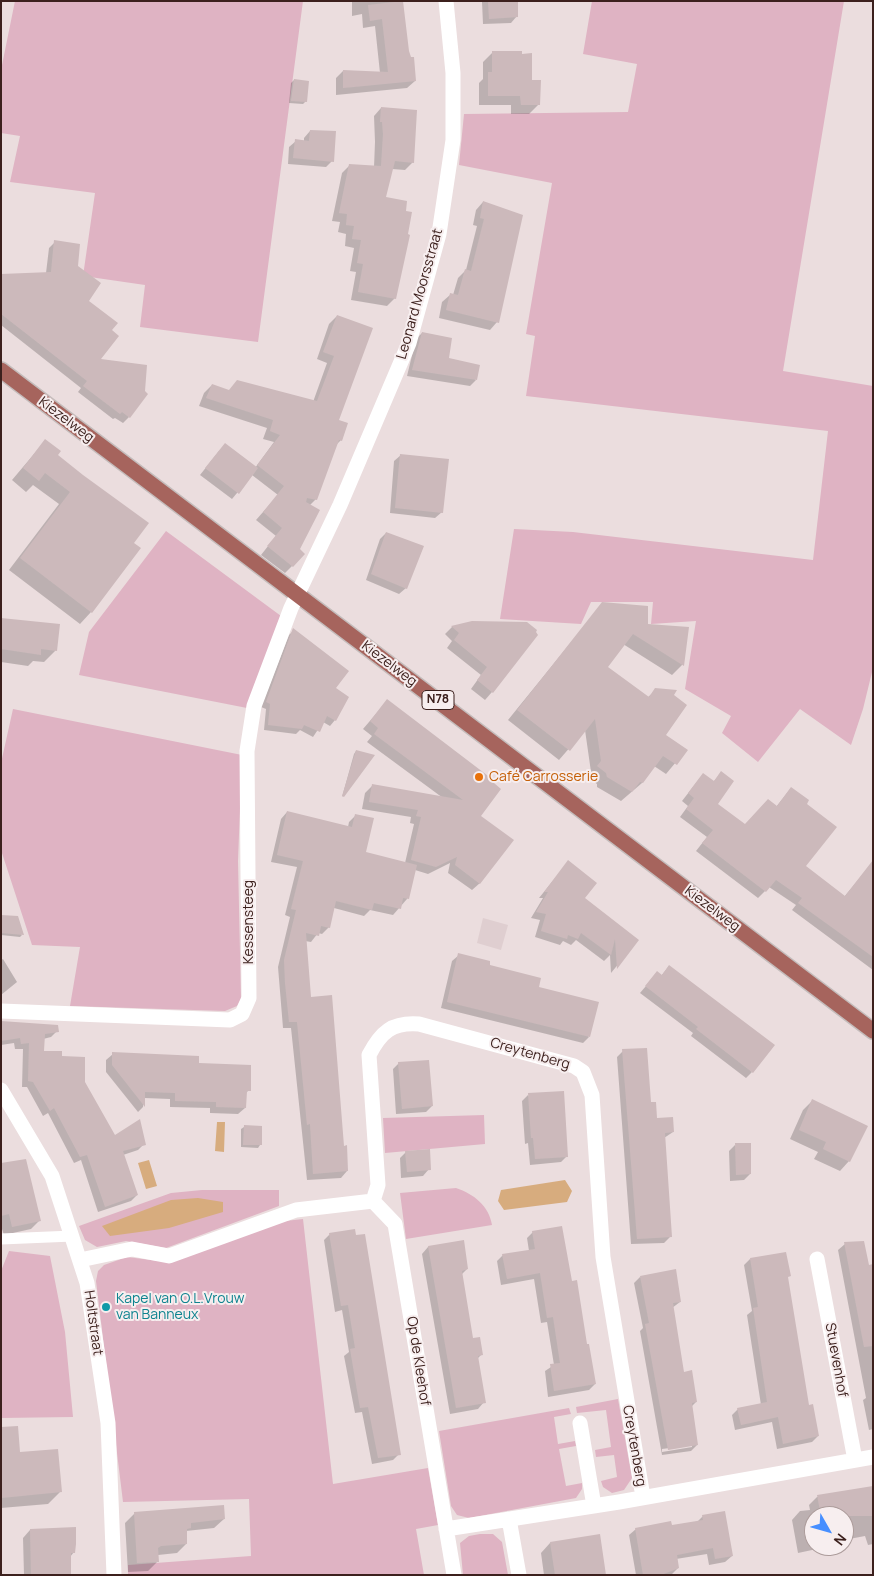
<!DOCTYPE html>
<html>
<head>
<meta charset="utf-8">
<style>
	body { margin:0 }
	#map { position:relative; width:874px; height:1576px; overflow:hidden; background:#ebddde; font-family:Manrope,sans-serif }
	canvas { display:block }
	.frame { position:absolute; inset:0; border:2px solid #3c201d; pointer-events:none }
	.north { position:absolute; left:804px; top:1506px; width:50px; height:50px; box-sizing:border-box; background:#f7eeef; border:1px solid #ac9c9b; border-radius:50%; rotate:128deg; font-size:14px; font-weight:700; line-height:20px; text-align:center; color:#3c201d }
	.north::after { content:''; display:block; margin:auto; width:18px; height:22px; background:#478fff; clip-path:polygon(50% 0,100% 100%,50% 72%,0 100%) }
</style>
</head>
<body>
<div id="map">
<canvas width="874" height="1576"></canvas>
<div class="frame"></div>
<div class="north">N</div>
</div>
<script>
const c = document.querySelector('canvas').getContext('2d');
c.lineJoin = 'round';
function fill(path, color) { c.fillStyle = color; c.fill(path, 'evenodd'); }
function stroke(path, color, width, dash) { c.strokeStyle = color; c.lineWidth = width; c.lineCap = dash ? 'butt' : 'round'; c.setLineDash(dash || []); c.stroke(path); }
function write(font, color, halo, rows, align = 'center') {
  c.font = font + ' Manrope,sans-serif'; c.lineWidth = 4; c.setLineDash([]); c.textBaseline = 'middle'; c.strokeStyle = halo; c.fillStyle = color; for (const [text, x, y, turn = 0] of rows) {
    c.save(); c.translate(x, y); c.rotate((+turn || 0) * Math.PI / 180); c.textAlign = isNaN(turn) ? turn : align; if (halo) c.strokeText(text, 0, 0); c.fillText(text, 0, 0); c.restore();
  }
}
fill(new Path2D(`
	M483 918 508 925 501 950 477 943Z`), '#dfced0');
fill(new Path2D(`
	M15 1H303L258 342 140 327 145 285 83 276 95 193 10 182 20 136 1 133V70Z
	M592 1H844L783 371 873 386V668L863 709 851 745 800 709 758 762 722 733 731 716 685 689 696 621 651 624 653 602H591L581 624 500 619 514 529 573 532 813 560 828 431 526 396 535 336 526 334 552 183 459 165 464 114 628 112 637 64 583 54Z
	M166 531 281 616 247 708 79 675 89 632Z
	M13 709 242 755 238 861 241 999 237 1006 225 1011 70 1006 80 947 32 945 1 850V763Z
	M484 1115 485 1144 385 1153 383 1118Z
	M456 1188C474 1194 489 1206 492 1225L406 1239 400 1193Z
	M202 1190H279V1206L166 1248 126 1241 97 1247 85 1240 79 1226 171 1193Z
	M303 1219 333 1484 428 1468 438 1525 416 1529 424 1575H128V1565L251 1556 249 1499 123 1502 96 1281 98 1271 104 1265 127 1257 167 1262 285 1221Z
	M9 1251 50 1256 65 1332 73 1417 1 1418V1271Z
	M618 1399 632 1478 624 1490 612 1493 603 1487 601 1481 617 1477 614 1455 596 1457 595 1450 611 1447 606 1410 577 1413 576 1407Z
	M569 1408 571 1414 554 1417 558 1444 575 1441 576 1446 559 1449 566 1486 582 1483V1489L576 1498 469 1518 457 1515 451 1506 439 1431Z
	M480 1534H493L502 1542 508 1575H463L460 1543 469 1536Z`), '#dfb3c3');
fill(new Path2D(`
	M217 1122H225L224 1152 215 1151Z
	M149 1160 157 1186 146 1189 138 1163Z
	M565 1180 572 1191 567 1202 504 1210 498 1201 501 1190Z
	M198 1198 223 1202V1212L169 1228 110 1236 102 1226 171 1200Z`), '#d7ac7e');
fill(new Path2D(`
	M352 1H402L407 51 415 81 407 88 336 95V78L343 71 380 73 375 26 363 28 362 14 352 16Z
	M479 1H517V16L511 23 483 24 482 2Z
	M493 52 531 81 539 104 529 114H511V105H479V83L483 79V62Z
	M294 80 306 101 303 104 289 103 291 83Z
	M381 108 413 162 405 170 392 169 384 198 404 212 395 298 387 306 351 300 356 272 350 271 354 248 345 246 346 234 338 232 340 222 332 221 342 173 350 165 374 167 375 142 374 116Z
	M310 131 332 161 326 167 288 164 289 147 296 141H304V138Z
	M483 202 497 322 490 330 439 318 442 302 450 295H453L458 278 466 270 477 226 473 225 476 210Z
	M55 242 76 267 87 301 110 331 99 360 129 417 123 423 115 418 113 419 78 392 81 388 1 325V275L46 273 49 248Z
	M337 316 338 421 341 440 335 446 316 499 309 506 292 566 285 573 261 555 276 536 256 520 278 495 252 475 232 499 200 475 219 451 255 468 274 442 263 439 267 428 199 406 204 393 212 385 228 391 313 402 327 363 317 359 329 324Z
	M422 333 447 359 476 380 470 386 407 376 416 339Z
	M45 441 132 543 91 612 80 624 9 570 59 504 33 485 26 492 12 480Z
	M401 455 442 512 435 518 390 513 394 461Z
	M386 533 406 588 399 594 366 580 380 539Z
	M603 603 647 625 688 628 682 665 672 675 623 644 606 667 647 698 656 690 665 735 686 750 666 774 654 766 642 783 621 801 597 787V784L587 777 591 772 585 730 559 760 508 720Z
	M1 619 56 650 44 662 33 661 28 666 1 662Z
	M472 623H526L492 692 485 700 471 689 481 675 447 648 452 641 445 634 452 627Z
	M294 630 334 688 347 697 335 720 330 726 323 722 313 737 300 730 296 734 264 730 266 709 261 707 289 635Z
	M387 701 480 816V883L472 890 448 873 450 863 428 874 415 870 407 899 393 915 370 910 364 916 334 908 329 927 322 934 318 933 311 942 305 941 309 998 347 1171 341 1178 307 1180 291 1028H283L278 967 290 917 285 915 297 867 271 862 281 819 287 812 348 827 349 822 356 815 365 853 405 863 414 824 410 823 411 817 362 809 365 793 372 786 443 798 367 742 372 736 363 729Z
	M356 751 373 756 342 797 354 754Z
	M722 773 716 804 745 825 776 807 791 788 805 804 804 867 844 897 873 862V970L792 910 796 905 769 887 758 898 696 851 707 837 680 817 688 806 682 801 703 774 713 782Z
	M568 862 583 898 638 940 611 973 610 955 604 961 576 940 571 945 563 941 560 945 535 937 540 920 531 918 543 898H539Z
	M1 916 22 935 20 937 1 935Z
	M459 955 538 988 589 1037 583 1043 441 1008 452 961Z
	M3 959 17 982 1 995V960Z
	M669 966 752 1072 746 1078 691 1036 693 1033 640 993 657 973 661 976Z
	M1 1024 57 1031 51 1037 43 1039 42 1052 60 1057 83 1082 114 1137 144 1144 138 1150 123 1155 137 1195 131 1201 98 1212 81 1160 74 1163 48 1113 43 1116 27 1087H22L23 1049H15L14 1043 1 1045Z
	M623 1051 650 1103 655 1119 673 1132 664 1138 670 1237 664 1243 631 1244 617 1057Z
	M113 1054 197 1065 249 1090 245 1094V1108L238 1114 210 1113V1108L170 1107V1099L144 1098 143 1107 138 1112 106 1072V1060Z
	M399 1063 432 1106 426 1112 396 1114 393 1069Z
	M528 1095 567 1156 561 1162 530 1165 528 1143 525 1144 522 1101Z
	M812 1101 849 1161 840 1171 814 1159 818 1152 790 1139 803 1110Z
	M244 1127 260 1145 258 1148 241 1147V1129Z
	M735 1145 750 1174 744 1180 730 1181 729 1151Z
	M406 1152 429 1169 423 1176 401 1178 400 1158Z
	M1 1164 39 1221 31 1229 4 1235 1 1226Z
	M533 1232 571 1282 595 1384 589 1390 548 1397 545 1371 554 1365 547 1322 541 1323 534 1279 501 1285 497 1261 503 1255 529 1251 527 1238Z
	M330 1234 399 1454 393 1460 372 1464 362 1412 355 1413 344 1356 349 1352 342 1310 335 1312 324 1240Z
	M463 1241 467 1269 461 1275 472 1340 482 1354 477 1359 484 1402 478 1409 450 1414 422 1254 428 1247Z
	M845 1244 868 1266 873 1265V1429L869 1430 863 1400 866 1398 838 1250Z
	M750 1259 787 1278 808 1406 818 1436 812 1442 777 1449 772 1422 735 1430 732 1415 738 1409 761 1405 747 1315 752 1311 744 1265Z
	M640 1277 680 1302 672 1308 683 1373 696 1402 691 1407 697 1445 691 1451 662 1455 640 1331 643 1328 634 1283ZM692 1445V1447L662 1452V1449Z
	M1 1428 19 1454 60 1492 48 1504 1 1508Z
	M873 1487V1544L868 1545 865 1536 844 1540V1516H814V1546H831L798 1553 792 1520 800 1511 810 1510 809 1505 817 1497Z
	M135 1513 224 1519 214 1528 186 1531V1544L177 1553 158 1555V1561L148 1571 128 1572 125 1523Z
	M703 1516 732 1556 725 1562 709 1565 707 1554 676 1559 678 1568 672 1574 636 1575 629 1535 636 1529 671 1527 697 1522Z
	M30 1530 74 1552 70 1557V1575H24L23 1538Z
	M599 1535 605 1575H544L541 1553 550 1543Z`), '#0003');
fill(new Path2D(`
	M403 1 409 51 411 57H414L416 81 343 88V70L388 72 382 19 370 21 368 5Z
	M488 1H518V17L489 19Z
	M492 51H522V54L532 53V80H541L540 105H521L520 96H488V72H492Z
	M294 79 309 81 307 102 291 101Z
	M381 107 417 110 414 163 395 161 386 197 407 201 406 211 412 212 408 234 410 235 396 299 358 292 363 264 357 263 361 240 352 239 354 226 346 225 347 214 339 213 349 164 381 166 383 134 382 122H380Z
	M310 130 336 131 334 162 293 158 295 139 309 141Z
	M483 201 523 215 499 323 446 310 450 293 458 295 465 269 471 271 484 219 480 218Z
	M54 240 80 244 78 266 101 283 89 301 118 323 112 330 119 336 101 359 147 365 145 391 148 394 130 418 122 412 120 414 83 386 87 381 1 314V274L51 272Z
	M337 315 373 328 339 420 348 423 342 441 339 440 317 500 307 498 306 502 320 510 300 549 305 554 293 567 267 546 282 528 263 512 284 486 257 465 280 435 270 431 273 420 206 398 212 384 229 390 237 380 317 401 334 356 323 352Z
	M422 332 452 338 449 358 480 365 477 380 412 370Z
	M45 439 61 451 58 455 83 475 149 523 134 543 141 548 92 613 20 558 70 492 45 473 39 481 23 468Z
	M225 443 258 468 239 494 205 468Z
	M400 454 449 459 443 513 395 508Z
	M386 532 424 546 407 589 371 574Z
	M602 602 648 606V624L689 627 684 666 633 634 608 667 649 697 655 688 677 690 674 695 687 705 666 735 688 750 677 765 663 756 643 783 640 782 632 792 607 777 606 773 597 766 601 761 595 719 570 751 517 710Z
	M1 618 60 624 57 651 41 649V655L1 649Z
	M472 621 527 622 537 630 536 632 538 635 493 693 477 680 487 667 454 640 459 633 451 626Z
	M293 628 349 671 336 688 349 697 336 721 327 716 320 732 304 725 302 729 268 725 270 704 266 702Z
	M387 699 496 782 494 783 501 789 481 816 514 840 480 884 455 865 457 857 436 867 411 860 421 817 416 816 418 810 369 802 372 784 463 800 374 734 378 728 370 721Z
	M356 750 375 755 344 797 342 796Z
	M721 771 734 781 718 804 745 824 768 799 777 806 791 787 809 800 807 804 837 827 806 866 845 896 873 860V957L798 903 802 898 776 880 766 892 702 843 713 830 686 809 694 798 688 793 703 773 714 781Z
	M287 811 352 827 355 814 374 818 366 852 417 865 409 899 403 898 401 909 374 903 372 910 336 901 330 928 321 926 319 936 306 933 311 997 332 995 344 1146 347 1145 348 1171 313 1174 310 1124 307 1125 297 1022H289L285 983 284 960 296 910 291 909 303 861 277 855Z
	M568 860 597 883 585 898 639 940 617 969 615 939 611 955 581 933 578 939 568 935 567 939 541 931 546 914 536 912 548 892H544Z
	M1 915 18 916 24 935 1 933Z
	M458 953 490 961V965L541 978 539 987 599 1002 590 1037 447 1002Z
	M669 965 775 1045 753 1073 696 1029 698 1027 645 986 657 971 662 975Z
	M1 1021 58 1025 59 1032 45 1034 44 1051H62V1056L85 1057V1082L115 1135 140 1119 146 1145 123 1151 138 1195 105 1207 87 1155 80 1157 54 1108 50 1111 33 1082 28 1081 29 1043 21 1044 20 1038 1 1041Z
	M647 1048 651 1102H656L657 1118 673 1117 674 1132 665 1133 672 1237 637 1239 622 1049Z
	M112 1052 199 1056V1063L251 1065V1091H247L246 1108 216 1107V1102L175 1101V1093L145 1092V1107L112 1065Z
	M429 1060 433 1106 402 1109 398 1062Z
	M564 1091 568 1157 535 1159 533 1138H531L528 1093Z
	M812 1099 868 1126 850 1162 823 1149 826 1142 799 1130Z
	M244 1125 262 1126V1145H243Z
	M735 1143H751V1174L736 1175Z
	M430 1149 431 1170 407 1172 405 1151Z
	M26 1159 41 1221 12 1227 9 1214 1 1216V1163Z
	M562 1226 572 1281 577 1280 587 1344H589L596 1384 554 1391 550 1364 560 1363 553 1317 547 1318 540 1273 507 1279 502 1254 535 1249 532 1231Z
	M355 1229 356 1235 365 1234 401 1455 378 1458 368 1407 360 1408 350 1349 355 1348 348 1305 341 1306 329 1233Z
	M464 1240 468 1269 462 1271 473 1338 480 1337 483 1355 478 1356 486 1403 456 1408 428 1246Z
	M864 1241 869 1265 873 1264V1346L864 1347 844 1242Z
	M786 1252 791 1276 788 1277 809 1405 813 1404 819 1436 783 1444 778 1417 741 1425 737 1408 767 1402 753 1308 758 1307 750 1258Z
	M676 1269 681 1302 673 1303 684 1372 692 1370 697 1402 692 1403 698 1445 668 1450 645 1324 649 1323 640 1276Z
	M18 1426 20 1452 58 1449 62 1492 1 1498V1427Z
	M873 1486V1516H821L817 1495Z
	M224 1505 225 1519 191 1523V1528L187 1529V1544L161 1546 158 1548 159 1562 137 1563 134 1512Z
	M725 1511 733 1556 715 1559 713 1548 677 1555 679 1568 661 1575H643L635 1528 671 1521 672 1525 703 1520 702 1515Z
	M76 1527V1544L75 1553H71V1575H31L30 1529Z
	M600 1534 606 1575H555L550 1542Z`), '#ccb9bb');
const primary = new Path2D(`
	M1 370 873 1031`);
stroke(primary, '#c4bcbb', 18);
stroke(new Path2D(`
	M1 1239 73 1236`), '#fff', 11);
stroke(new Path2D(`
	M1 1011 230 1020 242 1014 249 998 247 751 254 706 291 608 340 505 409 343 439 234 453 140V73L446 1
	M1 1090 52 1176 87 1283 108 1423 114 1575
	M373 1201 378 1185 369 1055C381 1032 392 1022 419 1024L574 1066 583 1072 592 1095 603 1257 643 1497
	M373 1201 395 1224 454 1575
	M817 1259 855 1460
	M80 1260 132 1249 169 1256 296 1210 373 1201
	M580 1423 594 1506
	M509 1519 519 1575
	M446 1529 619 1502 873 1457`), '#fff', 15);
stroke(primary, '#a6645d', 15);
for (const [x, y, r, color] of [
	[479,777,5,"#e8710a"],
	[106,1307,5,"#0f9aa8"]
]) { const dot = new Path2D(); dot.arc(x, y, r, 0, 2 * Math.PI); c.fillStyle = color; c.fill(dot); stroke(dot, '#f7eeef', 2); }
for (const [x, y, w] of [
	[438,700,32]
]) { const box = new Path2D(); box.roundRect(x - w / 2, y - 9.5, w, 19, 4); c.fillStyle = '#f7eeef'; c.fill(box); stroke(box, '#3c201d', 1); }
write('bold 12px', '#3c201d', null, [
	["N78",438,700]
]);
write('14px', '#3c201d', '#f7eeef', [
	["Leonard Moorsstraat",420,294,-74],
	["Kiezelweg",66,420,37],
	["Kiezelweg",389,664,37],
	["Kiezelweg",712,909,37],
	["Kessensteeg",249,922,-90],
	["Creytenberg",530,1054,16],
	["Holtstraat",93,1323,82],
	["Stuevenhof",836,1360,80],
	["Op de Kleehof",418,1361,81],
	["Creytenberg",634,1446,80]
]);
write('14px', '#c56008', '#f7eeef', [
	["Café Carrosserie",489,777]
], 'left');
write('14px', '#0d838f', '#f7eeef', [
	["Kapel van O.L.Vrouw",116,1299],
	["van Banneux",116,1315]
], 'left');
</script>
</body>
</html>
